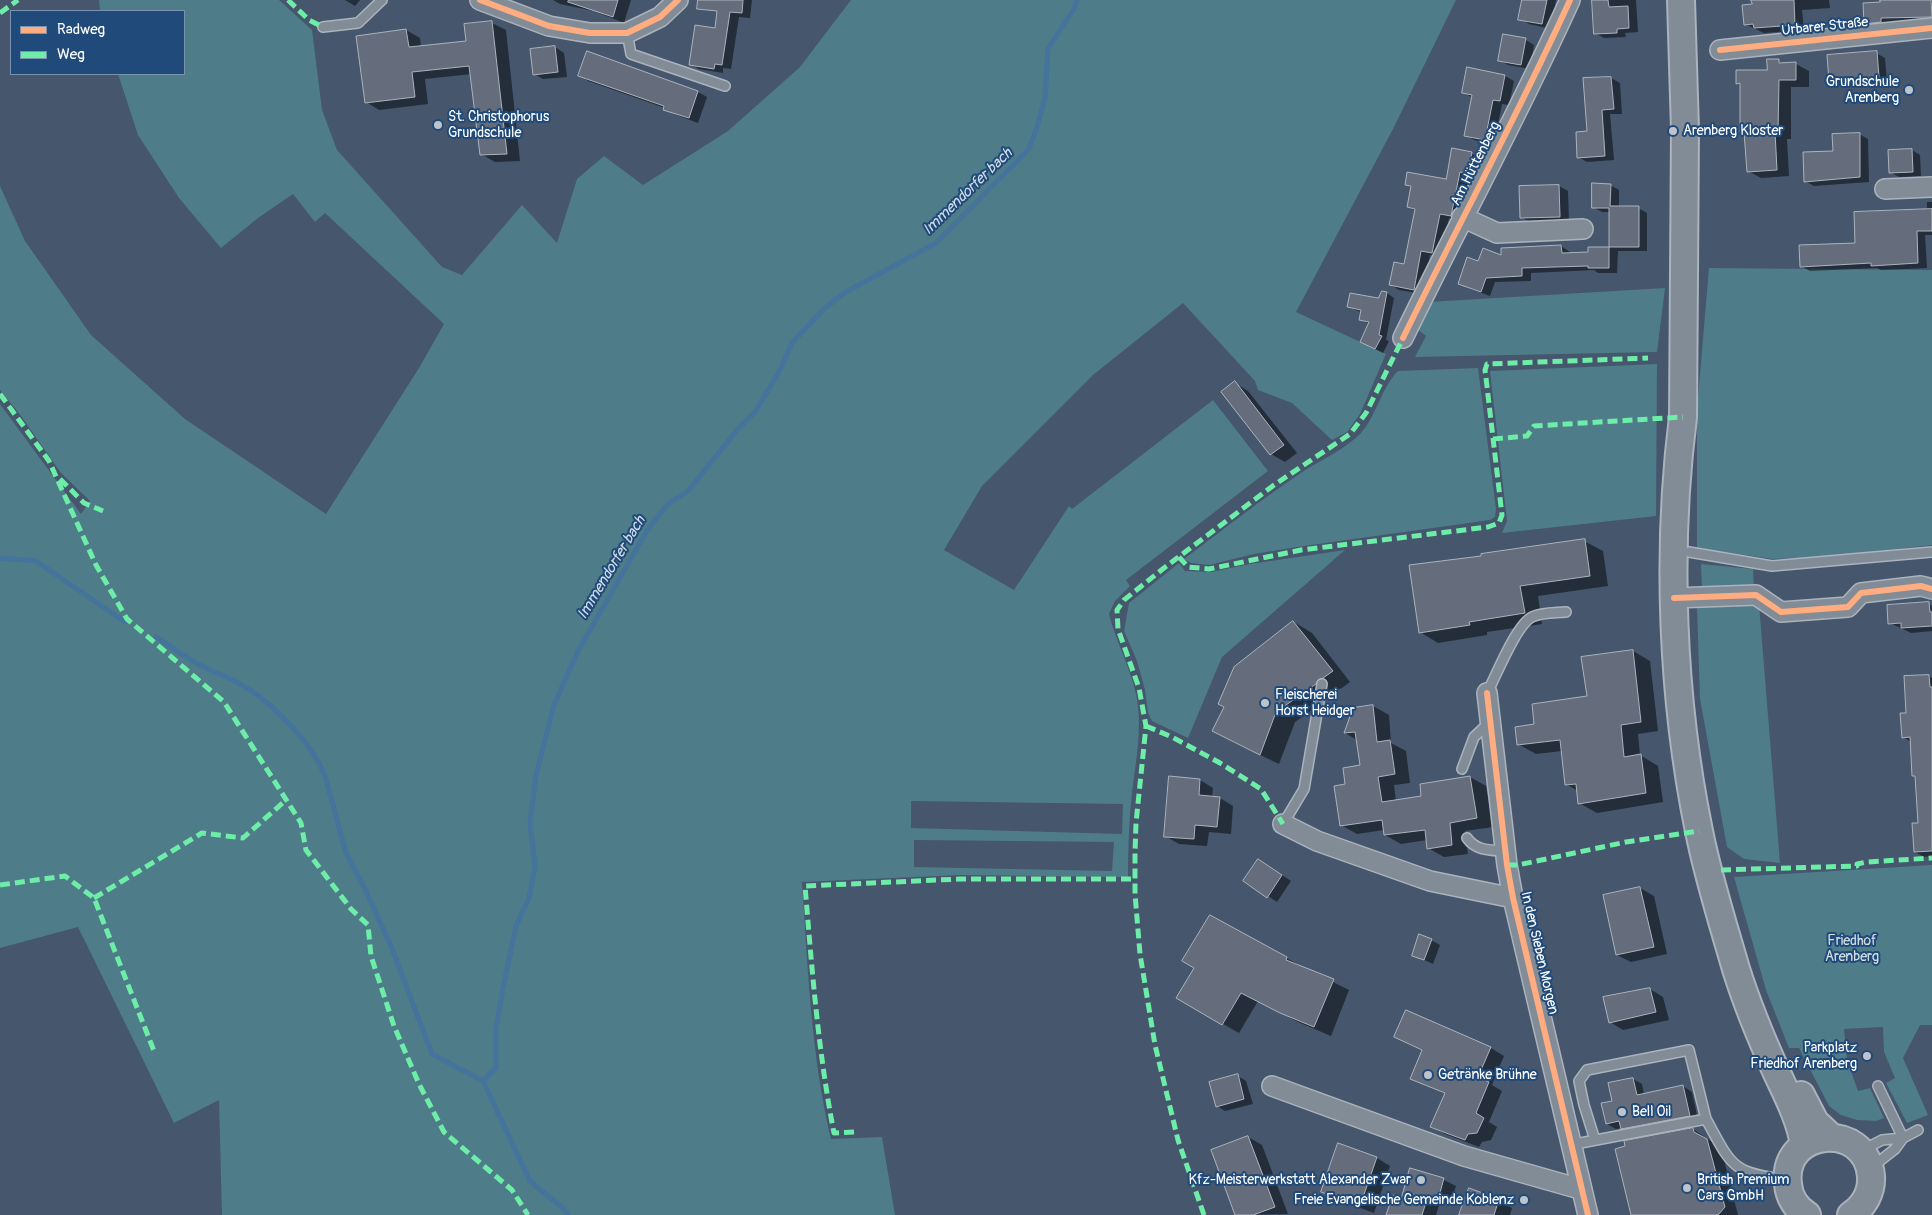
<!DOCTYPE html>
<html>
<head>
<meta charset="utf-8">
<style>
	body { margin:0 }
	#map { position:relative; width:1932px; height:1215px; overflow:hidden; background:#45566d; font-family:Pangolin,sans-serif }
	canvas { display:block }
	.legend { position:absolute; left:10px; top:10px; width:175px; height:65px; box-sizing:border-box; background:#1f4a7a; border:1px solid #7992af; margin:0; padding:6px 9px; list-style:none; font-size:15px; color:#fff }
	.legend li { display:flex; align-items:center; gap:10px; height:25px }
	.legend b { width:25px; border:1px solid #7992af }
</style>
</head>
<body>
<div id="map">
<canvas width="1932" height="1215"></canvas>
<ul class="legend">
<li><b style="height:6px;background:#ffac80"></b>Radweg</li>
<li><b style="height:6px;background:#6deda7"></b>Weg</li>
</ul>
</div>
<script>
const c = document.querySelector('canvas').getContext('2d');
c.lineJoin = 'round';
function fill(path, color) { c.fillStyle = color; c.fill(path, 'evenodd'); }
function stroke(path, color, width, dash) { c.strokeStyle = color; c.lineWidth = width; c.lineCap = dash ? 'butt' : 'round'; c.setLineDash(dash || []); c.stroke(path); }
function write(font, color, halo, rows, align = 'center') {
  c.font = font + ' Pangolin,sans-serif'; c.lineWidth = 4; c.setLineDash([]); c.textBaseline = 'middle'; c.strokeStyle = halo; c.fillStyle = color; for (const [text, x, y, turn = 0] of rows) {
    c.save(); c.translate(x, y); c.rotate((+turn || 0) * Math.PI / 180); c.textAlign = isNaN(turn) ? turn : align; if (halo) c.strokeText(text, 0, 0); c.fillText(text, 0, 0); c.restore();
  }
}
fill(new Path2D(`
	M99 0H279L312 30 322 110 337 150 442 267 462 275 522 205 557 243 577 179 604 156 643 185 728 131 800 67 851 0H1456L1393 129 1296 312 1386 354 1360 414 1347 432 1332 440 1292 403 1258 390 1255 381 1183 303 1093 375 982 486 944 550 1014 590 1069 506 1072 509 1213 400 1268 471 1126 580 1130 586 1115 601 1109 614C1116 642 1130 666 1136 694 1143 727 1136 760 1132 793 1129 820 1128 849 1128 877L960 875 802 882C808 968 811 1055 831 1139L882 1137 895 1215H222L219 1100 174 1123 78 927 0 948V404L81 514 90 501 61 473 21 416 0 390V186L25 241 91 335 185 419 326 514 419 368 444 324 325 213 315 222 293 194 258 218 221 248 179 198 138 135 118 74H184V11H100ZM911 801 1123 804 1122 834 911 828ZM914 840 1114 842 1112 871 914 867Z
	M1709 268 1932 270V545L1825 557 1772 559 1697 548V409Z
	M1665 288 1657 352 1415 357 1426 336 1417 329 1428 302Z
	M1657 364 1656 516 1502 533 1507 521 1490 371Z
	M1478 368 1496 509 1495 517 1490 520 1297 547 1254 554 1209 565 1191 563 1184 559C1224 529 1263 498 1304 471 1323 459 1345 449 1361 433 1377 415 1381 388 1398 371Z
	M1345 550 1222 657 1188 738 1152 721 1148 713 1145 690 1137 661 1124 631 1129 603 1179 563 1185 571 1211 572 1250 564Z
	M1701 564 1753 569 1754 589H1702Z
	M1759 604 1780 863 1744 859 1727 847 1700 699 1697 607Z
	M1932 865V1025H1920L1903 1058 1928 1115 1907 1123 1886 1083 1895 1078 1884 1052 1883 1027 1844 1029 1847 1060 1858 1091 1870 1088 1884 1118 1876 1121 1857 1120 1841 1115 1829 1106 1799 1048H1789L1766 990 1734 877Z`), '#4f7c89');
fill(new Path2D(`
	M345 0H360L355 6Z
	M553 0H631L624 23 594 11 560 4Z
	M719 0H752L750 18 739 17 731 69 723 68V73L699 69 690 64 716 30Z
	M1524 0H1556L1551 29 1529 24 1520 19Z
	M1593 0H1636L1638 32 1625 33 1626 37 1604 38 1595 33Z
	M1762 0H1829L1830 8 1802 10 1804 30 1764 33 1745 24 1753 5Z
	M1881 0H1932V22L1923 21 1889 23 1890 26 1874 28 1865 23 1881 3Z
	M492 23 506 30 520 161 495 162 481 154 472 74 425 79 428 104 379 110 366 102 406 30 420 38 421 47 468 43Z
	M1526 40 1534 45 1530 69 1508 65 1499 60Z
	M555 47 564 53 567 77 543 79 534 74Z
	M588 52 698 92 707 97 698 123 674 114 665 109V108L588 81 580 76Z
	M1876 53 1885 58 1887 81 1839 85 1830 80Z
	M1778 61 1784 64H1796L1809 71V87H1791V139H1787L1789 176 1761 178 1748 171 1746 134 1741 132 1742 86 1737 83 1769 71Z
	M1505 76 1514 81 1509 105 1502 104 1494 144 1474 140 1465 135 1473 98 1464 93Z
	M1611 78 1620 83 1622 114H1610L1614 160 1587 162 1578 157Z
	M1859 134 1868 139 1869 182 1814 186 1805 181 1835 152Z
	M1453 150 1472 154 1481 159 1477 178 1469 177 1460 220 1449 218 1441 257 1430 255 1423 294 1399 290 1391 285 1405 266 1416 211 1408 207 1412 188 1406 184 1447 181Z
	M1912 150 1920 155 1921 176 1899 177 1890 172Z
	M1610 185 1619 190V207L1638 208 1647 213V251H1618L1617 273H1598L1594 270 1531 273V281L1495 282 1490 296 1468 288 1459 283 1479 263 1502 256 1561 246 1570 252V254L1589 253V248H1610V212H1602L1593 207Z
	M1559 186 1568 191 1569 221 1530 222 1521 217Z
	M1927 202H1932V235H1925L1927 268 1881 270 1877 268 1810 271 1801 266 1856 244 1927 211Z
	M1387 293 1394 298 1386 340 1389 341 1383 353 1369 346V324L1360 319 1361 312 1348 307 1379 300Z
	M1235 383 1248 391 1297 453 1285 462 1271 454 1223 392Z
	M1584 541 1603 551 1608 586 1538 596 1542 624 1487 632V635L1438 643 1420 632 1483 557Z
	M1929 604 1932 606V631L1911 633 1890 623Z
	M1294 622 1312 633 1350 682 1342 688 1336 690 1334 694 1295 722 1279 764 1231 741Z
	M1633 651 1650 661 1658 731 1638 734 1640 755 1658 766 1663 802 1597 813 1579 803 1578 791 1566 784 1562 751 1536 754 1518 744 1536 725 1589 697Z
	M1929 676 1932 678V856L1924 857 1915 852 1919 824 1916 776 1911 742 1903 737 1908 714Z
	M1373 706 1389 715 1391 743 1406 751 1410 783 1394 785 1396 801 1422 797 1470 777 1486 786 1493 827 1465 831 1468 854 1444 857 1428 848 1427 840 1401 844 1385 835 1384 830 1357 834 1341 825 1347 785 1361 766 1357 740 1345 733Z
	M1200 780 1213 788 1212 798H1220L1233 806 1231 834 1209 832 1207 846 1179 844 1165 836Z
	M1267 865 1291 881 1277 902 1245 881Z
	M1640 888 1654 896 1667 954 1631 962 1617 955Z
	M1210 917 1303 967 1349 990 1331 1036 1298 1022 1258 1001 1239 1033 1177 998 1195 968Z
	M1431 940 1440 945 1433 964 1413 955Z
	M1650 989 1663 997 1669 1020 1623 1030 1610 1022Z
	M1406 1012 1491 1048 1504 1056 1492 1085 1502 1091 1489 1122 1497 1127 1491 1140 1482 1142 1479 1147 1445 1134 1432 1127 1446 1094 1411 1078 1423 1051 1396 1037Z
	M1238 1076 1246 1081 1253 1104 1225 1111 1217 1106Z
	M1633 1079 1642 1084 1644 1095 1683 1086 1692 1092 1698 1120 1631 1133 1621 1128 1616 1129 1607 1124Z
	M1693 1129 1721 1148 1738 1215H1632Z
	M1248 1137 1262 1145 1288 1214 1236 1215Z
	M1339 1145 1377 1158 1390 1166 1374 1213 1336 1199 1323 1192Z
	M1411 1169 1444 1180 1456 1186 1450 1205 1440 1202 1436 1215H1387L1402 1199Z
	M1470 1190 1499 1201 1512 1208 1510 1215H1460Z`), '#0007');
stroke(new Path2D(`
	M0 558 36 561 125 622
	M156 637C173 648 190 661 208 669 219 674 230 678 240 684 270 700 313 744 325 776L346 853 366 891 391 946 432 1054 483 1081
	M568 1215 565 1210 530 1181 483 1081 496 1068V1029L503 988 516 926 529 898 535 866 530 823 536 775 554 705 578 651 648 529 668 504 688 491 737 430 755 412 780 370 792 343 824 309 844 293 936 243 1028 150 1036 131 1045 98 1048 49 1074 9 1077 0`), '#44739c', 5);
const building = new Path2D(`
	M569 0H618L613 17 568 2Z
	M698 0H743L742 13 730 12 722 65 715 64 714 69 689 65 695 25 715 28 717 11 697 9Z
	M1522 0H1547L1542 24 1518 20Z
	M1592 0H1608L1609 7 1628 6 1629 28 1617 29V33L1594 34Z
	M1751 0H1794L1795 25 1754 28 1753 24 1744 25 1742 5 1752 4Z
	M1880 0H1931L1932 17 1881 18V22L1864 24 1863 3 1880 2Z
	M492 21 507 154 480 155 469 66 412 72 415 97 365 103 356 36 406 29 409 47 466 41 464 24Z
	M1503 34 1526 38 1521 65 1498 61Z
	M555 46 558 72 533 75 530 49Z
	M587 51 698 91 689 118 663 110 664 106 578 76Z
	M1877 51 1879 77 1829 81 1827 55Z
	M1767 59H1779V63L1796 62V80H1779L1778 132H1775L1777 170 1747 172 1744 132H1740V83L1736 84V70H1767Z
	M1467 67 1505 75 1500 101 1493 100 1485 140 1464 136 1472 95 1462 93Z
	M1611 77 1614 109 1602 110 1605 156 1577 158 1576 132 1587 131 1583 78Z
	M1860 133V177L1804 182 1803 152 1833 151 1832 134Z
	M1452 148 1472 152 1468 174 1460 172 1451 216 1440 214 1432 253 1421 251 1414 290 1389 285 1394 262 1404 264 1415 209 1407 207 1411 186 1405 185 1407 172 1446 179Z
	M1912 149 1913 172 1889 173 1888 150Z
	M1592 183 1611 184 1610 206H1639V247H1609V268H1588V266L1522 268V276L1486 278 1481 292 1458 284 1467 257 1478 261 1483 248 1501 255V248L1561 245 1562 253 1588 252V247H1609V208H1592Z
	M1559 185 1560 217 1520 218 1519 186Z
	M1932 209V231H1917L1918 263 1871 266V263L1800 267 1799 245 1855 243 1854 212Z
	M1382 291 1387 292 1379 335 1382 336 1375 349 1360 342 1369 322 1359 320 1361 310 1347 307 1350 293 1378 298Z
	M1235 381 1284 445 1270 455 1221 392Z
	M1585 539 1590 576 1520 586 1525 613 1469 622 1470 625 1419 633 1409 565 1481 556V554Z
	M1929 602 1930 612H1932V626L1901 628V623L1888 624 1887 605Z
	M1293 621 1333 671 1323 678 1318 680 1316 684 1276 712 1260 755 1212 731 1224 707 1218 704 1234 667Z
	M1633 650 1641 722 1621 725 1624 757 1641 754 1646 793 1578 804 1576 784 1565 785 1560 740 1517 745 1515 727 1534 724 1532 704 1587 696 1581 657Z
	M1929 675 1930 687H1932V851L1914 852 1912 823H1918L1915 776H1912L1910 737 1902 738 1900 713H1906L1904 676Z
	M1373 705 1377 742 1390 740 1395 774 1378 777 1382 802 1421 796 1420 784 1470 776 1477 818 1450 823 1452 845 1427 849 1425 830 1384 835 1382 820 1340 826 1334 786 1345 784 1343 768 1360 765 1355 732 1344 733 1353 708Z
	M1169 776 1200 779 1199 795 1220 797 1217 827 1195 825 1194 839 1164 837Z
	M1258 859 1282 875 1267 898 1243 881Z
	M1640 887 1654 947 1616 955 1603 895Z
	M1210 915 1287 957 1286 960 1334 979 1314 1027 1280 1013 1241 993 1222 1025 1176 998 1194 968 1182 961Z
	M1419 934 1432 939 1424 960 1412 956Z
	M1650 988 1656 1012 1609 1023 1603 997Z
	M1406 1010 1491 1047 1478 1077 1489 1082 1476 1113 1484 1118 1477 1133 1468 1134 1465 1140 1430 1127 1445 1093 1410 1079 1422 1050 1394 1037Z
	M1238 1074 1244 1099 1216 1107 1209 1082Z
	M1633 1078 1637 1095 1683 1085 1690 1116 1621 1129 1619 1121 1606 1124 1601 1103 1612 1101 1608 1083Z
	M1693 1128 1694 1132 1707 1139 1725 1207 1718 1215H1631L1615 1149 1625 1146 1624 1141Z
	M1248 1136 1275 1207 1253 1215H1235L1211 1150Z
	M1338 1143 1377 1157 1360 1206 1321 1192Z
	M1410 1168 1444 1178 1438 1200 1428 1196 1422 1215H1386L1393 1195 1401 1198Z
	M1469 1188 1499 1199 1494 1215H1459Z`);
fill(building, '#656d7d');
stroke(building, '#abb3bd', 1);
const service = new Path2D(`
	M323 27 358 23 382 0
	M627 33 631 54 725 86
	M1689 552 1772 566 1932 552
	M1487 693C1496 676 1516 625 1532 617 1542 612 1556 613 1566 612
	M1462 769 1474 737 1490 722
	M1283 824 1304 789 1322 684
	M1467 838C1476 851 1490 850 1505 851
	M1878 1086 1903 1138
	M1595 1140 1584 1105 1579 1081 1587 1070 1689 1050 1706 1119
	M1570 1145 1706 1119C1731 1164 1731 1174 1786 1179
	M1863 1150 1882 1140 1903 1138
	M1872 1167 1895 1149 1903 1138 1918 1130`);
const minor = new Path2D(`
	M480 0 549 26 590 33H627L660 17 678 0
	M1720 50 1932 28
	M1885 189 1932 187
	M1462 217 1497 233 1583 229
	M1403 338C1458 225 1518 115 1570 0
	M1674 598 1756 595 1781 612 1848 607 1861 593 1921 586 1932 589
	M1487 693 1507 865 1513 898 1588 1215
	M1283 824 1317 841 1430 881 1513 898
	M1272 1086 1464 1156 1580 1189`);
const secondary = new Path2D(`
	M1681 0 1685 130 1683 417C1666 551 1672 699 1699 831 1708 877 1723 924 1736 969 1747 1004 1761 1038 1776 1071 1787 1095 1800 1119 1804 1145
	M1801 1095 1815 1122 1831 1137
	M1807 1215C1796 1208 1789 1197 1788 1184 1781 1128 1866 1120 1871 1176 1872 1192 1864 1206 1851 1215`);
stroke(service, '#abb3bd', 12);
stroke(minor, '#abb3bd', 22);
stroke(secondary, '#abb3bd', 30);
stroke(service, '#828c97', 9);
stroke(minor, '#828c97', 19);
stroke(secondary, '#828c97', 26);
stroke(new Path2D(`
	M288 0 309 20 323 27
	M0 13 18 0
	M0 394 49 461 96 565 127 619 224 702 301 823 306 850 351 909 368 925 371 956 394 1026 419 1084 444 1132 512 1190 528 1215
	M1493 439 1527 436 1534 426 1683 417
	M60 479 84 503 103 511
	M1179 557 1188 567 1209 569 1301 550 1488 527 1499 523 1502 515 1486 378 1485 370 1487 364 1648 358
	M1146 726 1172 737 1220 763 1261 789 1283 824
	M1507 865H1518L1626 842 1699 831
	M1721 870 1857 866V864L1867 862 1932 858
	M0 885 65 876 94 898 154 1051
	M94 898 202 833 243 838 286 800
	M854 1132 834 1133C818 1051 812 969 805 886L960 879H1135
	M1204 1215 1178 1140 1155 1045 1140 954 1135 894V853L1136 823 1146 726 1139 688 1118 629 1117 610 1124 600 1164 568 1274 485 1350 434 1366 413 1403 338`), '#6deda7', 5, [10, 5]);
stroke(new Path2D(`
	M480 0 549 26 590 33H627L660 17 678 0
	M1720 50 1932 28
	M1403 338C1458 225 1518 115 1570 0
	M1674 598 1756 595 1781 612 1848 607 1861 593 1921 586 1932 589
	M1487 693 1507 865 1513 898 1588 1215`), '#ffac80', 6);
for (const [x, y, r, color] of [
	[1909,90,5,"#bec4cc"],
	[438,125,5,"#bec4cc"],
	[1673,131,5,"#bec4cc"],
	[1265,703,5,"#bec4cc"],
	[1867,1056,5,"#bec4cc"],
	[1428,1075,5,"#bec4cc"],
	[1622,1112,5,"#bec4cc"],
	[1421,1180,5,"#bec4cc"],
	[1687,1188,5,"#bec4cc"],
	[1524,1200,5,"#bec4cc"]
]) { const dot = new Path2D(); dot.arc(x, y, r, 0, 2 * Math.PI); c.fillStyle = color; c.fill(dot); stroke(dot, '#1f4a7a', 2); }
write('14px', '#fff', '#1f4a7a', [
	["Urbarer Straße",1825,27,-6],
	["Am Hüttenberg",1476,164,-63],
	["In den Sieben Morgen",1539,953,77]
]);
write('14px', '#fff', '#1f4a7a', [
	["Grundschule",1899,82,"right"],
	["Arenberg",1899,98,"right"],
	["St. Christophorus",448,117],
	["Grundschule",448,133],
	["Arenberg Kloster",1683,131],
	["Fleischerei",1275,695],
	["Horst Heidger",1275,711],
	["Parkplatz",1857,1048,"right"],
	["Friedhof Arenberg",1857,1064,"right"],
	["Getränke Brühne",1438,1075],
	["Bell Oil",1632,1112],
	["Kfz-Meisterwerkstatt Alexander Zwar",1411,1180,"right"],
	["British Premium",1697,1180],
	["Cars GmbH",1697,1196],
	["Freie Evangelische Gemeinde Koblenz",1514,1200,"right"]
], 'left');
write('14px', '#d4e0e2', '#1f4a7a', [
	["Friedhof",1852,941],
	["Arenberg",1852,957]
]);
write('italic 15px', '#d0dde8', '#1f4a7a', [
	["Immendorfer bach",968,192,-44],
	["Immendorfer bach",612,568,-59]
]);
</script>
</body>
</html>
